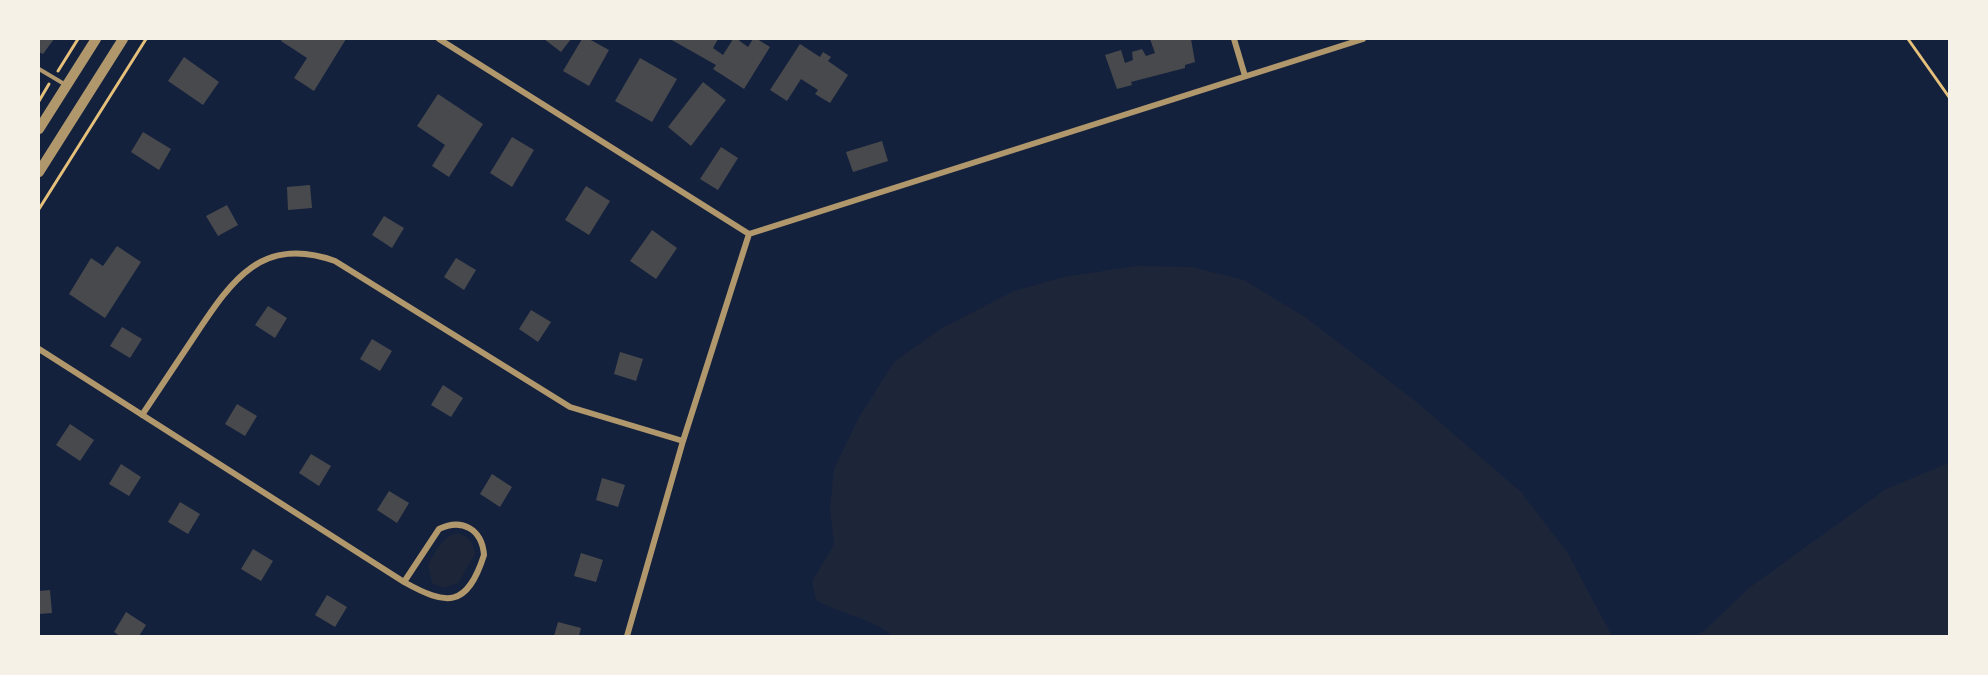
<!DOCTYPE html>
<html>
<head>
<meta charset="utf-8">
<style>
	body { margin:0 }
	#map { position:relative; width:1988px; height:675px; overflow:hidden; background:#14213d; font-family:Spectral,serif }
	canvas { display:block }
	.frame { position:absolute; inset:0; border:40px solid #f6f1e7; pointer-events:none }
</style>
</head>
<body>
<div id="map">
<canvas width="1988" height="675"></canvas>
<div class="frame"></div>
</div>
<script>
const c = document.querySelector('canvas').getContext('2d');
c.lineJoin = 'round';
function fill(path, color) { c.fillStyle = color; c.fill(path, 'evenodd'); }
function stroke(path, color, width, dash) { c.strokeStyle = color; c.lineWidth = width; c.lineCap = dash ? 'butt' : 'round'; c.setLineDash(dash || []); c.stroke(path); }
fill(new Path2D(`
	M1136 266 1191 267 1244 280 1305 317 1414 400 1521 492 1567 552 1612 636H893C871 617 841 615 816 600L812 581 834 545 830 508 834 469 858 419 894 362 942 328 1014 291 1064 277Z
	M1949 463V636H1695L1705 630 1749 588 1886 489Z
	M457 533C469 536 473 542 475 554L458 583 443 588 432 583 428 565C436 551 441 538 457 533Z`), '#1d2539');
fill(new Path2D(`
	M39 39H54L43 54 39 52Z
	M282 39H346L314 91 294 78 307 58 281 41Z
	M544 39H571L561 52Z
	M582 39H589L609 50 589 86 563 71Z
	M670 39H718L713 48 723 55 733 39H737L748 47 753 39H757L770 47 744 89 713 69 716 65Z
	M1150 39H1191L1195 62 1185 65V68L1131 82 1132 85 1117 89 1105 55 1121 50 1125 63 1133 60 1132 52 1142 49 1146 56 1155 53Z
	M800 44 820 57 823 52 831 57 828 61 848 75 830 103 815 94 818 90 801 79 787 101 770 90Z
	M184 57 219 82 203 105 168 81Z
	M640 58 677 79 652 122 615 101Z
	M703 82 726 100 691 146 668 127Z
	M438 94 483 124 449 177 432 166 445 145 417 126Z
	M143 132 171 149 159 170 131 152Z
	M512 137 534 150 512 187 490 173Z
	M882 141 888 161 853 172 846 152Z
	M721 147 738 158 718 190 700 179Z
	M310 185 312 208 288 210 287 187Z
	M586 186 610 201 589 235 565 220Z
	M227 205 238 225 218 236 206 216Z
	M384 216 404 228 392 248 372 235Z
	M652 230 677 248 656 279 630 261Z
	M117 246 141 262 105 318 69 294 91 258 103 266Z
	M456 258 476 270 464 290 444 277Z
	M268 306 287 318 275 338 255 325Z
	M531 310 551 322 538 342 519 329Z
	M122 327 142 339 130 358 110 346Z
	M372 339 392 351 380 371 360 359Z
	M620 352 643 359 636 381 614 374Z
	M443 385 463 398 451 417 431 405Z
	M237 404 257 416 245 436 225 424Z
	M70 424 94 440 80 461 56 445Z
	M311 454 331 466 319 486 299 473Z
	M121 464 141 477 129 496 109 484Z
	M492 474 512 487 500 507 480 494Z
	M602 478 625 485 618 507 596 500Z
	M389 491 409 503 397 523 377 510Z
	M180 502 200 514 188 534 168 522Z
	M253 549 273 561 261 581 241 569Z
	M581 553 603 560 596 582 574 576Z
	M50 590 52 613 39 614V591Z
	M327 595 347 607 335 627 315 615Z
	M126 612 146 625 139 636H120L114 632Z
	M558 622 581 628 579 636H554Z`), '#48494c');
stroke(new Path2D(`
	M1908 39 1949 97
	M58 71 78 39
	M39 101 49 84
	M39 209 146 39`), '#e5c07b', 3);
stroke(new Path2D(`
	M39 69 66 85`), '#b1986c', 4);
stroke(new Path2D(`
	M439 39 749 234
	M1234 39 1245 76
	M749 234 1363 39
	M39 349 404 582C447 606 467 608 484 555 482 529 462 518 439 529L404 582
	M142 415C160 388 178 361 196 334 232 280 262 235 335 261L570 407 683 441
	M627 636 683 441 749 234`), '#b1986c', 6);
stroke(new Path2D(`
	M39 129 96 39
	M39 172 123 39`), '#b1986c', 10);
</script>
</body>
</html>
